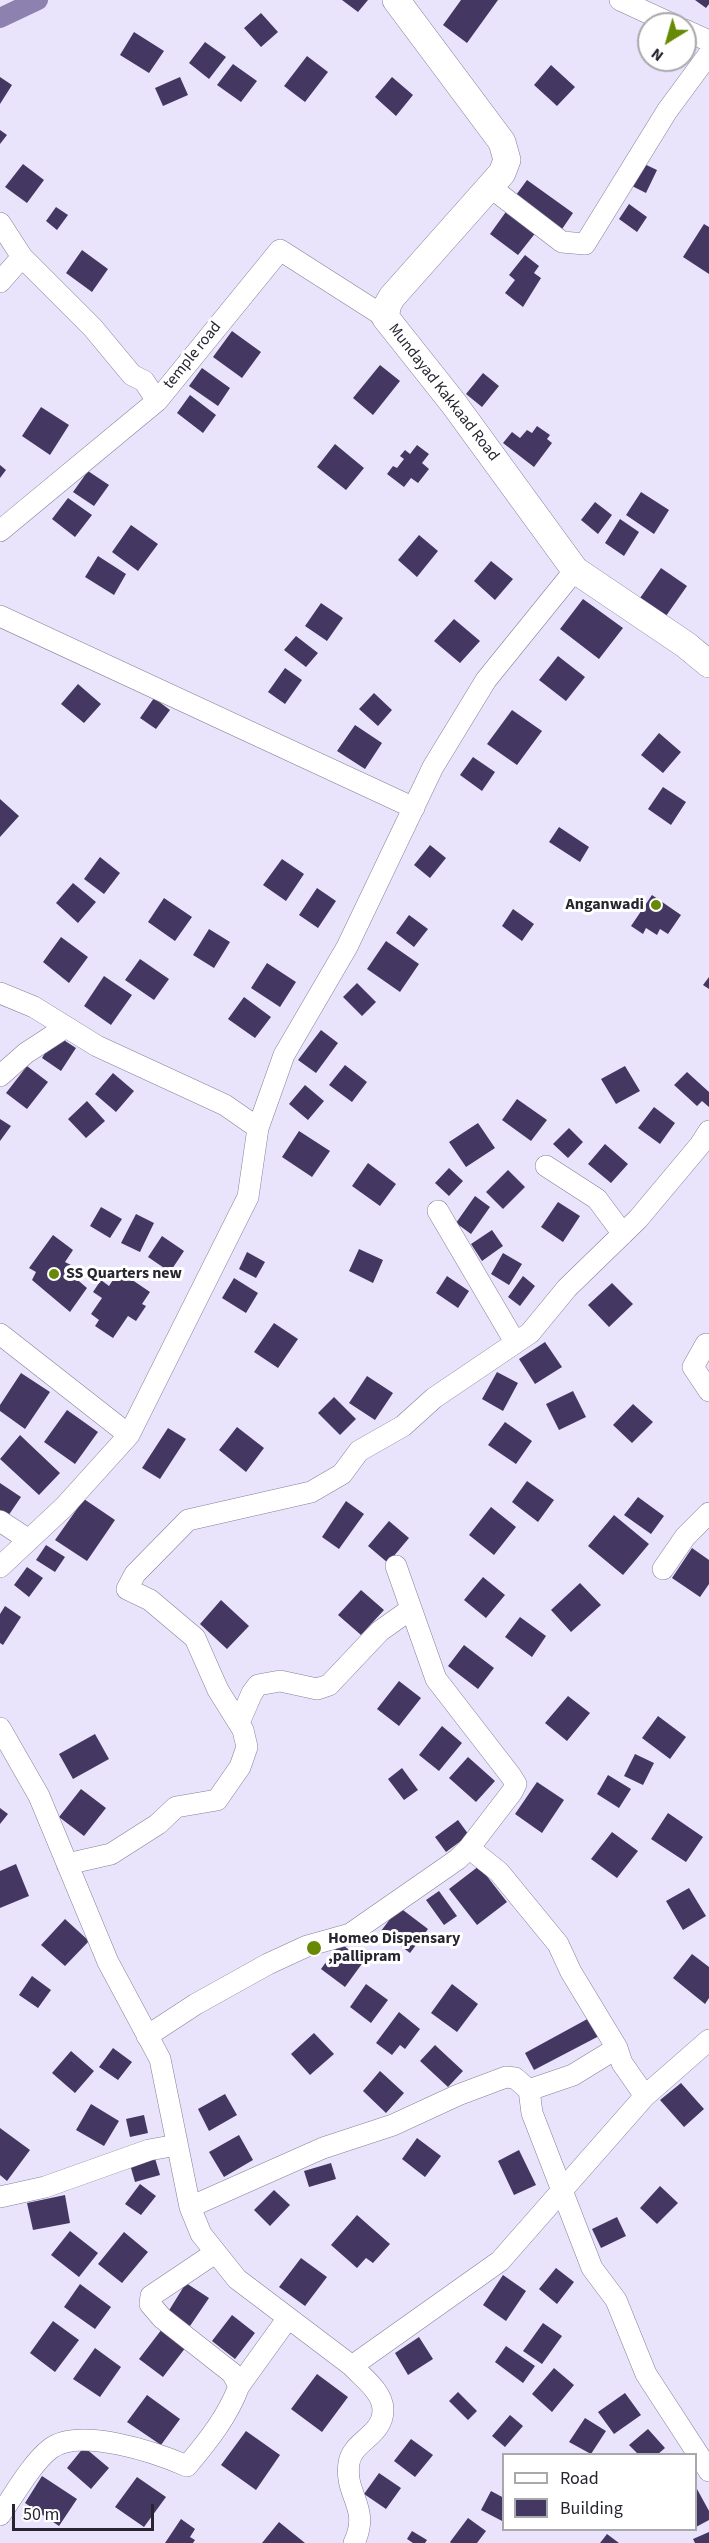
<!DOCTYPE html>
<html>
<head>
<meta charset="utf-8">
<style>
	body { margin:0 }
	#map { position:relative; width:709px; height:2543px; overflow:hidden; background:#e9e4fb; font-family:"Source Sans 3",sans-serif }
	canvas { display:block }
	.legend { position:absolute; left:502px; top:2453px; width:195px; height:78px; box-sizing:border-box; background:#fff; border:2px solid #a9a8ac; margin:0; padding:8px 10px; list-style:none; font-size:18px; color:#27252f }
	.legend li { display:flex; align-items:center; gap:12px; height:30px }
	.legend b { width:30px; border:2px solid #a9a8ac }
	.north { position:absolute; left:637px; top:12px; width:60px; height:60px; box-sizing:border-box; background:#fff; border:2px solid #a9a8ac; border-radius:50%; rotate:217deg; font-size:16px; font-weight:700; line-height:24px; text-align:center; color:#27252f }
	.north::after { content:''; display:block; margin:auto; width:21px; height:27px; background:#688906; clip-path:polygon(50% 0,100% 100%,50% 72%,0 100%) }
	.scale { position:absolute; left:12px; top:2504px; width:142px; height:27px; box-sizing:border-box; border:3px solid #27252f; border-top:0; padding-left:8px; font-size:18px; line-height:21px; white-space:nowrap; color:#27252f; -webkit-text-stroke:4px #fff; paint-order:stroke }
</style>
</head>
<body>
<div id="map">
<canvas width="709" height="2543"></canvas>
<ul class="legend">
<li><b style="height:8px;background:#fff"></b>Road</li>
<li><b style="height:16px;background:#443862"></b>Building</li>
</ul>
<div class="north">N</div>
<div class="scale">50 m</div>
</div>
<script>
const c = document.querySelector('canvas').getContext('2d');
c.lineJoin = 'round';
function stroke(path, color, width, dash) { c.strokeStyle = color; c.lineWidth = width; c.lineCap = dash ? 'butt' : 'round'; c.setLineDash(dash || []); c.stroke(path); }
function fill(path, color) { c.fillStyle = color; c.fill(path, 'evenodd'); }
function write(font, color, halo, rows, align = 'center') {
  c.font = font + ' "Source Sans 3",sans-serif'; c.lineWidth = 6; c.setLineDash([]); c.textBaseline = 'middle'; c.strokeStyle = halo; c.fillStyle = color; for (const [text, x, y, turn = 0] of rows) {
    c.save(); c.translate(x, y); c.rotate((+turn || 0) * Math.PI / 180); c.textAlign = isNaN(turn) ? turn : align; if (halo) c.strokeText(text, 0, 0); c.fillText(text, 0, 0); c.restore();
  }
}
stroke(new Path2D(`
	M0 18 38 0`), '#8d81b0', 20);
fill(new Path2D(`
	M342 0H368L358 12Z
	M461 0H498L467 43 443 25Z
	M695 0H709V4L706 8Z
	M261 13 278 32 261 47 244 28Z
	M134 32 164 51 149 73 120 55Z
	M205 42 226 57 209 79 189 63Z
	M307 56 328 72 305 102 284 86Z
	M233 64 257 81 241 102 217 85Z
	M551 65 575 87 557 106 534 85Z
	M0 77 12 85 0 104Z
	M180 77 188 95 163 106 155 88Z
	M392 77 413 95 396 116 375 97Z
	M0 130 7 135 0 144Z
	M638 161 657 170 646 193 628 184Z
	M23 164 44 180 27 203 5 187Z
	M527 180 573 213 558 235 511 202Z
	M629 204 647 217 637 232 619 219Z
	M56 207 68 215 57 230 46 221Z
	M508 209 537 231 518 255 490 234Z
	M704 224 709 227V274L683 257Z
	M82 250 108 269 92 292 66 273Z
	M525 255 539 266 534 273 541 278 523 307 505 293 515 280 509 275Z
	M232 331 261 352 242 378 213 357Z
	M380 365 400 381 373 415 353 398Z
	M202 368 230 388 218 406 189 386Z
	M483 373 499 386 482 407 466 394Z
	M190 395 216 415 203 433 177 413Z
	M41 407 69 425 50 455 22 436Z
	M537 426 550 435 547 439 552 443 534 467 503 443 512 432 520 438 527 430 532 433Z
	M335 444 364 468 346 490 317 467Z
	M417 445 429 454 422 463 429 469 418 483 411 478 404 487 387 474 393 466 397 468 404 459 400 456 405 450 410 454Z
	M0 465 6 470 0 478Z
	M88 471 109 485 94 506 73 492Z
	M641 492 669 510 654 534 626 515Z
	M68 498 92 515 75 537 52 519Z
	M595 502 612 515 598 534 581 520Z
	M620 519 639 532 624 556 605 543Z
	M131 525 158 544 138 571 112 552Z
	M419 535 438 551 417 577 398 560Z
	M98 556 126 574 114 595 85 577Z
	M491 561 513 579 495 600 474 581Z
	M661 568 687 586 666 616 640 598Z
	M583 599 623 628 599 659 560 629Z
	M321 603 343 618 327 641 305 626Z
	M454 619 480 641 460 663 434 641Z
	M296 636 318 653 306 667 284 650Z
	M558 656 585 677 566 701 539 680Z
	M285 668 302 680 285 704 268 692Z
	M78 684 101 704 84 723 61 704Z
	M374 693 392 710 378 726 359 709Z
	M154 698 170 710 156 729 140 718Z
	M512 710 542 731 517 765 487 744Z
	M355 725 382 743 365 769 337 751Z
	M659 733 681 752 663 773 641 755Z
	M473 757 495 772 482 791 460 775Z
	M663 787 686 802 671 825 648 809Z
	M0 799 19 816 0 837Z
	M559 827 589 847 580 862 549 842Z
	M430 845 446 858 430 878 414 865Z
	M100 857 120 873 104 894 84 879Z
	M282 859 304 874 286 901 263 885Z
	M73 883 96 902 78 923 56 903Z
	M317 888 336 901 318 928 299 915Z
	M652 895 681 915 668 934 660 929 657 935 646 928 643 934 631 926Z
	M164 898 192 917 175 941 148 922Z
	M513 909 534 924 522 941 502 926Z
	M409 915 428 929 414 947 396 933Z
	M209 929 230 942 214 968 193 955Z
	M61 937 88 957 69 983 43 962Z
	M386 941 419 964 400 992 367 969Z
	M140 959 169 979 154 1000 125 980Z
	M267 963 296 982 280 1007 251 988Z
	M104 976 132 995 111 1025 84 1006Z
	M709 977V989L703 985Z
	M357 983 376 1002 362 1016 343 997Z
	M244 997 271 1017 255 1038 228 1019Z
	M321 1030 338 1043 316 1073 298 1060Z
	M56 1035 76 1048 61 1071 42 1058Z
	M345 1065 367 1082 352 1102 329 1085Z
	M27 1066 48 1082 27 1109 6 1093Z
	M625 1066 640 1091 616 1104 601 1079Z
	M687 1072 709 1092V1107L702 1101 697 1106 674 1085Z
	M113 1073 134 1091 116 1112 95 1094Z
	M305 1085 324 1101 308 1120 289 1104Z
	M517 1099 547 1120 531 1141 502 1120Z
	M87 1101 105 1121 86 1138 68 1119Z
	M654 1107 675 1123 660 1144 638 1128Z
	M0 1119 11 1126 0 1141Z
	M478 1123 495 1148 466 1167 449 1142Z
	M569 1128 583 1142 568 1158 553 1144Z
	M299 1131 330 1151 312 1177 282 1157Z
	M605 1144 628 1164 611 1183 588 1164Z
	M368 1163 396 1184 380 1206 352 1186Z
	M449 1168 463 1181 449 1196 435 1183Z
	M508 1170 525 1187 503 1209 486 1192Z
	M475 1196 490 1207 471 1234 456 1223Z
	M558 1202 580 1216 563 1242 541 1227Z
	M101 1207 122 1219 110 1238 90 1226Z
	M136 1214 154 1223 140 1252 121 1243Z
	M492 1230 503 1246 482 1261 471 1244Z
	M53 1235 73 1250 65 1262 75 1267 73 1276 87 1288 70 1312 32 1280 36 1272 29 1268Z
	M162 1236 184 1251 170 1272 148 1257Z
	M359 1249 383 1260 373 1283 349 1271Z
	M247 1252 265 1262 256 1278 239 1269Z
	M503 1253 522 1264 509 1285 491 1274Z
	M119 1271 150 1292 142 1304 146 1306 136 1321 128 1316 113 1338 95 1326 99 1320 91 1314 102 1298 93 1292 101 1280 109 1286Z
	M447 1276 469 1291 458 1308 436 1293Z
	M523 1276 535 1286 520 1306 508 1297Z
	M234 1278 258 1293 246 1313 222 1298Z
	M612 1283 633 1304 609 1327 588 1305Z
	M274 1323 298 1339 278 1368 254 1352Z
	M545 1342 562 1367 535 1384 519 1359Z
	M497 1372 518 1383 503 1411 482 1399Z
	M21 1373 50 1392 25 1429 0 1411V1405Z
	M367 1376 393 1393 375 1420 349 1403Z
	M573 1391 586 1417 559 1430 546 1404Z
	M334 1397 356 1419 340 1435 318 1413Z
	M633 1404 653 1422 632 1443 613 1425Z
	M67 1410 98 1432 75 1464 44 1442Z
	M505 1422 532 1441 516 1464 488 1445Z
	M237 1427 264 1448 246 1472 219 1450Z
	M168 1428 186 1439 160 1479 142 1468Z
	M20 1435 60 1473 39 1495 0 1459Z
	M527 1481 554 1500 538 1522 512 1502Z
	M0 1483 21 1497 6 1519 0 1515Z
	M638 1497 664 1516 651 1534 624 1515Z
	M84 1499 115 1520 87 1561 55 1540Z
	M346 1501 364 1514 339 1549 322 1537Z
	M491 1507 516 1527 494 1555 469 1535Z
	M614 1515 649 1544 623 1575 588 1546Z
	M389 1521 409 1538 388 1563 368 1546Z
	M46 1545 65 1557 55 1572 36 1560Z
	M692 1548 709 1560V1584L700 1597 672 1578Z
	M27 1567 43 1578 29 1597 14 1585Z
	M483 1577 505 1595 486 1618 464 1600Z
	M580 1583 601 1605 571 1632 551 1610Z
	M361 1590 384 1610 361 1635 338 1615Z
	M221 1600 249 1626 227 1649 200 1624Z
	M5 1606 21 1617 3 1645 0 1643V1614Z
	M520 1617 546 1636 532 1657 505 1637Z
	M464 1645 494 1668 478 1689 448 1666Z
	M399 1681 421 1698 399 1726 377 1709Z
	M568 1696 590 1713 567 1741 545 1723Z
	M658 1716 686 1737 670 1759 642 1738Z
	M442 1726 462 1743 439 1771 419 1755Z
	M95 1734 109 1759 73 1779 59 1754Z
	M635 1754 654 1763 643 1785 624 1776Z
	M468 1757 495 1781 476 1802 449 1778Z
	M402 1768 418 1790 404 1800 388 1779Z
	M608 1775 631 1789 619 1808 597 1794Z
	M537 1782 564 1800 542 1833 515 1814Z
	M81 1789 106 1808 84 1836 59 1817Z
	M0 1808 8 1814 0 1824Z
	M668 1813 703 1837 686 1862 651 1839Z
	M458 1820 469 1835 446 1852 435 1837Z
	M612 1832 638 1851 617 1878 591 1859Z
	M16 1864 29 1896 0 1908V1871Z
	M479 1866 507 1902 477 1925 449 1889Z
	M689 1888 706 1916 683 1930 666 1901Z
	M439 1891 457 1916 444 1925 426 1900Z
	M399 1907 428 1929 410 1953 381 1931Z
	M65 1919 89 1941 65 1966 41 1945Z
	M340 1943 364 1961 345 1987 321 1969Z
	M692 1954 709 1967V1998L705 2004 673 1978Z
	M32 1976 51 1990 38 2008 19 1995Z
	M366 1984 388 2000 371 2023 350 2007Z
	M452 1984 478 2004 457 2032 431 2013Z
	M399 2012 420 2029 405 2049 400 2045 392 2055 376 2043Z
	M591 2017 601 2035 534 2070 525 2053Z
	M314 2033 334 2054 310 2075 291 2054Z
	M435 2045 463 2071 448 2087 420 2061Z
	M113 2048 132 2062 118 2080 99 2067Z
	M71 2051 94 2071 75 2093 52 2073Z
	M380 2071 404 2093 386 2113 363 2091Z
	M681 2083 704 2109 684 2127 660 2100Z
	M225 2094 237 2115 209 2131 198 2109Z
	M91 2104 119 2121 104 2146 76 2130Z
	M144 2115 148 2133 130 2137 126 2119Z
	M0 2128 30 2150 7 2181 0 2175Z
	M239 2135 253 2160 224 2177 209 2152Z
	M417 2138 441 2156 425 2177 402 2159Z
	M519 2150 536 2185 514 2195 498 2161Z
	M154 2155 160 2175 135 2182 129 2161Z
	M331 2163 336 2179 309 2187 304 2171Z
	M140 2184 156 2196 141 2215 125 2204Z
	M660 2186 678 2203 657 2224 640 2208Z
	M274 2190 290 2205 270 2226 254 2210Z
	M65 2195 70 2223 33 2230 27 2203Z
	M357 2215 390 2244 373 2263 366 2258 357 2268 331 2245Z
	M617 2217 626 2236 601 2248 592 2229Z
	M70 2231 98 2253 79 2277 51 2255Z
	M124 2232 148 2252 122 2283 98 2264Z
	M301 2258 327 2277 305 2306 279 2287Z
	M556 2268 574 2282 557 2304 539 2289Z
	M503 2275 526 2291 506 2321 483 2305Z
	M186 2283 209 2298 190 2326 168 2312Z
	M80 2284 111 2307 95 2329 64 2307Z
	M232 2315 255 2333 235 2359 212 2341Z
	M53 2321 79 2340 55 2372 30 2353Z
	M543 2323 562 2336 542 2364 523 2351Z
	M162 2329 186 2347 163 2377 139 2359Z
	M419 2337 433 2359 408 2375 395 2353Z
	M506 2346 535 2366 523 2383 495 2362Z
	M95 2348 121 2367 100 2397 73 2379Z
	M554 2368 574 2385 552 2412 532 2394Z
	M317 2374 348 2397 322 2432 291 2409Z
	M458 2392 477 2411 468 2420 449 2401Z
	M625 2393 641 2415 614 2434 598 2412Z
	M147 2395 180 2419 161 2445 127 2422Z
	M510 2415 523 2426 505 2447 492 2436Z
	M585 2418 606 2431 591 2454 569 2442Z
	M648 2429 665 2448 658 2454H638L629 2445Z
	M246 2431 280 2455 256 2490 221 2465Z
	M411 2439 433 2455 415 2477 394 2461Z
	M84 2447 109 2468 91 2489 67 2468Z
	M379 2473 401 2488 386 2509 364 2494Z
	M42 2476 77 2499 59 2526 25 2503Z
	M137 2477 166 2497 144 2527 115 2507Z
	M697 2489 709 2511V2520L696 2527Z
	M491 2491 504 2498V2522L481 2510Z
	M468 2518 486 2531 477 2543H451L450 2542Z
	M181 2519 195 2529 190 2537 195 2540 193 2543H165Z
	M279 2522 305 2543H262Z
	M412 2531 427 2540 425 2543H413L407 2539Z
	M709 2532V2543H695L693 2539Z
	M607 2534 619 2543H600Z`), '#443862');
const minor = new Path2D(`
	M620 0 672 24
	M685 30 709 41
	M490 187 562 242 585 244 667 111 709 54
	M0 223 22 257 93 328 132 375 144 381 157 401
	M0 282 22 257
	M0 531 157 401 280 250 385 317
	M0 616 414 808
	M0 993 34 1007 97 1046 225 1105 258 1128
	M0 1076 26 1053 66 1027
	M546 1166 597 1199 623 1234
	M438 1211 515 1342
	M0 1334 129 1435
	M706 1344 693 1367 709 1391
	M0 1521 29 1540
	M0 1567 64 1507 129 1435 248 1197 258 1128 284 1055 347 947 433 767 486 680 575 570
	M663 1569 685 1537 709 1513
	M239 1723 252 1693 258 1685 280 1681 317 1689 329 1685 380 1631 411 1609
	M0 1728 39 1796 108 1962 160 2059 190 2207 201 2234 237 2279 352 2366 500 2261 645 2096 709 2040
	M469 1848 499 1872 558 1944 571 1972 617 2048 622 2063 645 2096
	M67 1864 111 1854 158 1824 176 1807 217 1800 240 1767 247 1747 243 1730 218 1690 195 1638 150 1600 127 1589 135 1574 188 1520 311 1492 342 1474 359 1451 403 1426 434 1398 530 1333 567 1288 638 1219 700 1145 709 1131
	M147 2036 196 2004 268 1964 307 1946 350 1934 458 1859 469 1848 512 1792 516 1784 511 1776 436 1679 396 1566
	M529 2090 573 2075 617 2048
	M0 2197 45 2187 149 2150 177 2145
	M190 2207 323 2148 393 2125 458 2095 506 2077 515 2078 529 2090 532 2113 592 2268 616 2300 646 2374 709 2471
	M352 2366C363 2378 383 2392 383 2410 383 2436 352 2441 349 2463 344 2496 371 2507 354 2543
	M239 2386 288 2318
	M0 2515C14 2495 32 2463 50 2449 79 2426 157 2453 187 2466 208 2441 228 2416 239 2386L232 2373 162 2318 150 2304 151 2296 215 2253`);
const major = new Path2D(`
	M396 0 502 142 507 160 502 173 392 297 388 304 385 317 454 404 575 570 686 645 709 664`);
stroke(minor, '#857f98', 22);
stroke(major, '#857f98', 28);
stroke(minor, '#fff', 21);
stroke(major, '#fff', 27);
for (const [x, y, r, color] of [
	[656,905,6,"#688906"],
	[54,1274,6,"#688906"],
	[314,1948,8,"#688906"]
]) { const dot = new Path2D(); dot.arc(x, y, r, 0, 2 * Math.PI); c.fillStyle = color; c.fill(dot); stroke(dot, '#fff', 2); }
write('16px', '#27252f', '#fff', [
	["temple road",193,356,-51],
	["Mundayad Kakkaad Road",443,393,52]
]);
write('bold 16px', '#27252f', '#fff', [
	["Anganwadi",644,905,"right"],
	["SS Quarters new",66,1274],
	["Homeo Dispensary",328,1939],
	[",pallipram",328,1957]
], 'left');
</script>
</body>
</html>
